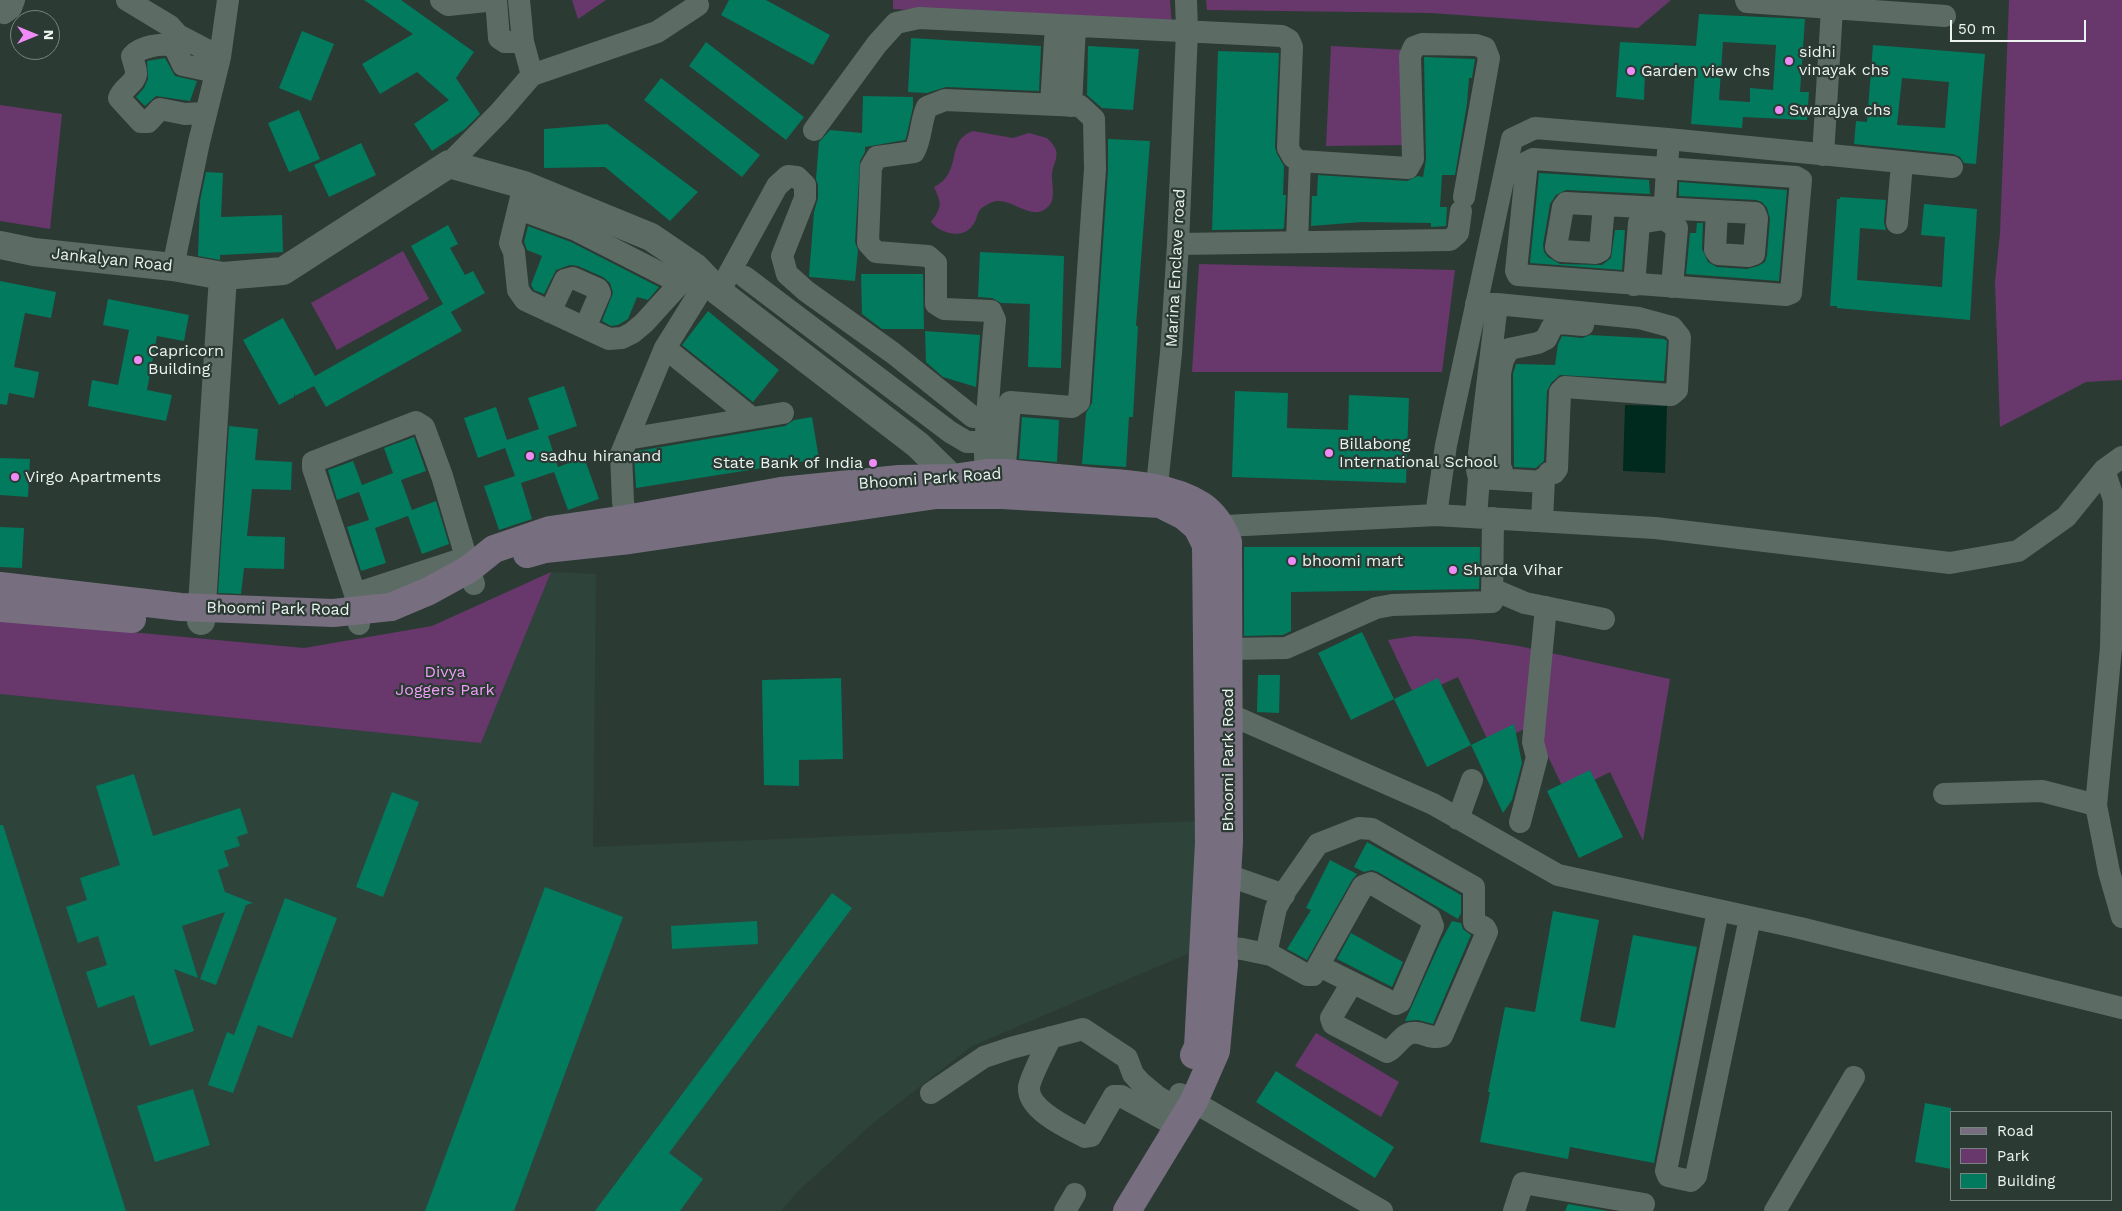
<!DOCTYPE html>
<html>
<head>
<meta charset="utf-8">
<style>
	body { margin:0 }
	#map { position:relative; width:2122px; height:1211px; overflow:hidden; background:#2c3a34; font-family:"Work Sans",sans-serif }
	canvas { display:block }
	.legend { position:absolute; left:1950px; top:1111px; width:162px; height:90px; box-sizing:border-box; background:#2c3a34; border:1px solid #78847f; margin:0; padding:6px 9px; list-style:none; font-size:15px; color:#eaf3f0 }
	.legend li { display:flex; align-items:center; gap:10px; height:25px }
	.legend b { width:25px; border:1px solid #78847f }
	.north { position:absolute; left:10px; top:10px; width:50px; height:50px; box-sizing:border-box; background:#2c3a34; border:1px solid #78847f; border-radius:50%; rotate:90deg; font-size:14px; font-weight:700; line-height:20px; text-align:center; color:#eaf3f0 }
	.north::after { content:''; display:block; margin:auto; width:18px; height:22px; background:#ef8bf7; clip-path:polygon(50% 0,100% 100%,50% 72%,0 100%) }
	.scale { position:absolute; left:1950px; top:20px; width:136px; height:22px; box-sizing:border-box; border:2px solid #eaf3f0; border-top:0; padding-left:6px; font-size:15px; line-height:18px; white-space:nowrap; color:#eaf3f0; -webkit-text-stroke:4px #2c3a34; paint-order:stroke }
</style>
</head>
<body>
<div id="map">
<canvas width="2122" height="1211"></canvas>
<ul class="legend">
<li><b style="height:6px;background:#776f7f"></b>Road</li>
<li><b style="height:14px;background:#68386c"></b>Park</li>
<li><b style="height:14px;background:#027a5d"></b>Building</li>
</ul>
<div class="north">N</div>
<div class="scale">50 m</div>
</div>
<script>
const c = document.querySelector('canvas').getContext('2d');
c.lineJoin = 'round';
function fill(path, color) { c.fillStyle = color; c.fill(path, 'evenodd'); }
function stroke(path, color, width, dash) { c.strokeStyle = color; c.lineWidth = width; c.lineCap = dash ? 'butt' : 'round'; c.setLineDash(dash || []); c.stroke(path); }
function write(font, color, halo, rows, align = 'center') {
  c.font = font + ' "Work Sans",sans-serif'; c.lineWidth = 4.5; c.setLineDash([]); c.textBaseline = 'middle'; c.strokeStyle = halo; c.fillStyle = color; for (const [text, x, y, turn = 0] of rows) {
    c.save(); c.translate(x, y); c.rotate((+turn || 0) * Math.PI / 180); c.textAlign = isNaN(turn) ? turn : align; if (halo) c.strokeText(text, 0, 0); c.fillText(text, 0, 0); c.restore();
  }
}
fill(new Path2D(`
	M551 572 596 574 593 847 1199 821 1194 951 972 1046 872 1124 799 1190 781 1211H0V694L481 743Z`), '#2e443b');
fill(new Path2D(`
	M572 0H606L578 19Z
	M893 0H1170L1172 25 893 9Z
	M1206 0H1671L1638 28 1432 13 1207 10Z
	M2009 0H2122V380L2086 382 2000 427 1995 282 2000 233Z
	M1331 46 1404 50 1407 145 1326 146Z
	M0 105 62 114 50 229 0 221Z
	M973 131 1013 138 1029 133 1047 138C1050 141 1054 145 1056 150 1058 159 1053 165 1052 173 1051 186 1059 203 1042 211 1026 218 1008 194 990 203 972 212 981 216 972 226 962 240 940 233 931 222 942 207 942 204 934 187 964 172 944 141 973 131Z
	M403 251 429 299 337 350 311 303Z
	M1199 264 1455 270 1442 372H1192Z
	M551 572 481 743 0 694V620L304 648 432 626Z
	M1414 636 1471 639 1519 646 1670 679 1643 841 1610 772 1566 794 1533 725 1490 745 1458 677 1415 697 1388 640Z
	M1316 1033 1399 1082 1381 1117 1295 1066Z`), '#68386c');
fill(new Path2D(`
	M1625 405 1667 406 1665 473 1623 471Z`), '#002a1e');
fill(new Path2D(`
	M364 0H401L474 52 456 78 480 114 465 129 432 151 414 124 449 100 417 72 380 94 362 64 413 34Z
	M729 0H766L830 35 813 65 721 15Z
	M1699 14 1805 19 1800 92H1809L1807 120 1743 117 1742 128 1691 124 1695 73 1645 70 1644 100 1616 97 1620 42 1696 46ZM1723 42 1776 45 1773 90 1750 88V102L1719 100Z
	M302 31 334 44 311 101 279 88Z
	M911 38 1041 46 1039 91 946 87 927 93 908 92Z
	M706 42 804 117 786 140 689 66Z
	M1873 45 1985 54 1976 164 1964 163 1960 157 1953 154 1854 144 1856 121 1867 122ZM1902 78 1949 82 1945 128 1897 125Z
	M1088 46 1139 49 1133 110 1102 108 1087 95Z
	M1218 51 1279 53 1275 147 1277 154 1284 166 1283 195H1286L1284 228 1282 229 1212 230Z
	M1424 57 1475 59 1472 78H1469L1467 104 1455 175H1442L1440 207H1447L1446 226 1431 227V223L1362 222 1311 226 1312 196H1317L1318 175 1407 181 1418 176 1423 177 1426 159Z
	M165 58 175 76 197 81 190 101 156 96 145 106 136 97 144 88 148 79 147 61Z
	M661 78 760 155 742 177 644 100Z
	M863 96 913 97V107L906 138 905 140 865 147V152L860 161 855 242 858 250 855 281 810 277 809 276 814 212 818 198V185L816 179 819 142 830 130 862 133Z
	M299 110 320 159 289 172 268 123Z
	M607 124 698 192 670 221 605 167 544 168V129Z
	M1108 139 1150 141 1136 326H1138L1133 417H1129L1126 467 1082 464 1086 413 1092 403 1108 170Z
	M361 143 376 175 329 197 314 165Z
	M206 172 223 173 221 217 282 215 283 252 220 255V260L198 256 200 201Z
	M1539 173 1649 180 1650 194 1566 190 1556 195 1550 204 1543 245 1544 252 1548 257 1560 264 1602 265 1611 258 1615 230H1625L1622 270 1530 263Z
	M1679 182 1787 190 1779 281 1686 274 1690 233H1696L1697 223H1703L1702 249 1708 262 1717 267 1747 269 1758 266 1765 262 1767 255 1770 219 1767 208 1762 202 1756 200 1679 196Z
	M1840 197 1886 200 1884 222 1886 230 1860 228 1857 280 1942 287 1945 237 1921 235 1924 204 1977 209 1970 320 1837 308V306H1830L1837 199H1840Z
	M448 225 458 244 450 248 465 275 473 271 485 293 451 312 462 331 326 407 314 386 295 396 294 393V397L279 405 243 340 283 318 315 376 443 304 411 246Z
	M528 226 571 242 659 287 648 300 637 297 628 319 618 325 611 326 602 321 613 293 610 283 603 277 578 266 570 265 556 270 544 294 534 290 531 285 542 256 527 250 524 242Z
	M980 252 1064 256 1061 368 1028 367 1030 304 1001 303 992 298 978 297Z
	M861 274H923L924 329H882L862 314Z
	M0 281 56 292 51 318 25 313 14 367 39 372 34 398 9 393 7 405 0 404Z
	M108 299 189 315 184 341 157 336 147 390 172 395 166 421 88 406 92 380 118 385 129 330 103 325Z
	M708 311 779 370 753 402 682 345Z
	M925 331 980 335 976 387 943 377 926 362Z
	M1590 335 1664 339 1667 341 1664 381 1560 375 1551 383 1547 391 1544 461 1536 468 1514 467 1513 374 1516 364 1555 365 1558 344 1562 336 1582 338Z
	M564 386 577 426 548 436 558 467 584 457 599 499 568 510 554 472 521 483 532 519 499 530 484 486 515 476 505 448 478 458 464 418 496 407 507 440 539 429 528 398Z
	M1235 391 1288 393 1287 428 1348 430 1349 395 1409 398 1406 483 1232 477Z
	M812 417 819 459 636 488 634 456 637 451 785 426 794 420Z
	M1022 417 1059 420 1057 462 1019 459Z
	M229 426 258 429 255 460 292 462 291 490 252 489 247 536 285 537 284 569 244 568 241 594 218 593Z
	M414 437 426 471 401 480 412 510 436 501 449 544 422 554 408 516 375 528 386 563 361 571 347 527 369 520 359 492 337 500 328 470 353 461 362 485 393 473 384 448Z
	M0 458 30 459 28 497 0 495Z
	M0 527 24 528 22 568 0 567Z
	M1244 547H1480L1479 589 1291 592V631L1283 635 1244 636Z
	M1362 632 1394 699 1351 720 1318 653Z
	M1258 675H1280L1279 713 1257 712Z
	M841 678 843 759 799 760V786L764 785 762 680Z
	M1438 678 1471 745 1427 767 1394 699Z
	M1514 724 1522 763 1512 800 1503 813 1471 745Z
	M1590 770 1623 837 1579 858 1547 791Z
	M134 774 153 836 240 808 248 833 237 837 240 846 224 851 229 866 218 870 225 892 253 903 246 905 216 985 200 979 225 912 182 926 198 978 174 969 194 1031 150 1046 134 995 98 1008 86 972 107 965 98 936 78 943 66 907 87 900 80 878 120 865 96 786Z
	M392 792 419 802 383 897 356 887Z
	M0 825H3L126 1211H0Z
	M1367 842 1461 895V913L1458 919 1378 872 1372 870 1364 872 1354 867Z
	M1330 860 1357 874 1352 880 1307 960 1287 949 1311 910 1306 908Z
	M545 887 623 917 514 1211H425Z
	M832 893 852 908 669 1153 703 1179 680 1211H595Z
	M285 898 337 918 292 1038 258 1025 233 1093 208 1085 227 1032 234 1035Z
	M1553 911 1599 920 1580 1021 1615 1028 1633 935 1697 947 1654 1163 1570 1147 1568 1159 1480 1142 1490 1092H1488L1505 1007 1535 1012Z
	M757 921 758 944 672 949 671 926Z
	M1452 921 1461 923 1463 929 1471 935 1433 1024 1418 1020 1405 1021 1440 943Z
	M1351 933 1403 962 1392 987 1337 959Z
	M1276 1071 1394 1147 1375 1178 1256 1102Z
	M193 1089 210 1145 155 1162 137 1106Z
	M1925 1103 1951 1108V1169L1915 1162Z
	M1568 1204 1608 1211H1565Z`), '#027a5d');
stroke(new Path2D(`
	M127 0 170 26 178 35 220 57
	M441 0 448 5 496 0
	M496 0 499 38 505 42H523
	M519 0 523 42 532 75
	M1746 0 1747 2 1945 16
	M0 11 4 13 11 8 14 0
	M1051 104 1056 25
	M1071 106 1075 26
	M206 113 185 114 160 109 148 122H141L119 98C122 88 136 83 136 73 136 68 133 61 132 56 141 46 161 43 174 46L183 65 216 72
	M814 130 877 44 896 23 919 18 1282 36 1289 40 1292 47 1288 148 1293 157 1300 161 1408 168 1413 159 1410 56 1414 47 1422 44 1476 45 1485 48 1489 58 1464 197
	M1668 152 1664 219 1677 228 1672 287
	M1823 155 1832 9
	M1533 159 1796 177 1801 180 1791 293 1786 295 1518 275 1516 271 1527 162Z
	M449 164 500 112 532 75 657 32 698 5
	M524 185 510 243 514 252 518 290 525 300 609 339 622 338 632 333 644 323 695 267
	M1604 205 1600 251 1596 253 1561 251 1556 247 1563 207 1566 203 1755 213 1757 218 1754 254 1748 256 1718 254 1715 250 1717 211
	M519 209 576 230 680 283
	M1897 223 1902 163
	M1297 242 1300 161
	M1178 244 1450 240 1458 233 1461 211
	M173 267 199 142 220 57 228 0
	M745 277 950 432 967 442H985
	M1634 285 1639 223 1664 219
	M719 292 777 186 788 176 797 177 805 185V198L782 256 787 274 806 291 893 353 973 417
	M1476 304H1497L1639 318 1672 327 1680 337 1677 390 1671 395 1565 387 1560 392 1557 469 1554 473H1549
	M1497 304 1477 470 1479 478 1544 482
	M550 312 565 280 573 278 598 289 600 293 585 328
	M665 348 752 418
	M627 439 783 413
	M2104 470 2114 500 2111 648 2096 805 2109 872 2122 917
	M1502 471 1500 467V373L1503 360 1509 349 1538 343 1546 339 1552 327 1559 323 1583 325
	M986 490C987 477 985 465 985 452 987 408 991 364 995 320L991 311 944 309 936 304V263L928 256 876 252 868 243 871 167 877 157 914 152C922 138 920 122 927 107L945 100 1080 106 1094 119 1095 169 1079 402 1072 407 1010 402 1003 489
	M1155 504 1171 353 1178 244 1187 31 1186 0
	M1436 515 1446 445 1512 139 1535 128 1668 139 1952 167
	M1476 517 1479 478
	M1542 521 1544 478
	M1207 527 1436 515 1655 528 1950 563 2018 551 2066 517 2104 470 2122 457
	M629 536 623 502 621 454 665 348 708 279
	M1492 589 1525 603 1604 619
	M355 594 313 468V462L416 422 424 427 442 476 474 584
	M1492 602 1493 518
	M359 624 355 594 465 558
	M1228 649 1286 648 1376 608 1392 605 1492 602
	M1215 708 1433 804 1558 875 1800 928 2122 1008
	M1944 794 2042 791 2096 805
	M1458 819 1472 780
	M1520 822 1537 757 1533 742 1546 607
	M1211 873 1227 875 1284 895
	M1718 911 1666 1171 1668 1176 1691 1181 1696 1176 1750 918
	M1207 946 1242 949 1271 955 1307 975H1313L1363 886 1371 883 1430 918 1433 926 1400 1002 1396 1004 1319 966
	M1266 954 1276 908 1286 890 1318 844 1359 828 1372 829 1474 887V922L1485 928 1487 932 1442 1036C1429 1040 1423 1031 1412 1033 1402 1034 1396 1048 1387 1052L1333 1024 1331 1018 1352 983
	M1051 1037C1046 1047 1030 1078 1029 1087 1027 1110 1068 1128 1085 1137L1091 1136 1114 1096H1121L1178 1127
	M931 1093 984 1057 1011 1048 1083 1029 1127 1058 1133 1074 1141 1083 1158 1097 1186 1114
	M1180 1094 1382 1211
	M1065 1211 1075 1194
	M1514 1211 1523 1183 1644 1204 1641 1211
	M1775 1211 1854 1077`), '#5c6c65', 22);
stroke(new Path2D(`
	M0 245 34 252 173 267 223 276 283 271 449 164 524 185 651 237 695 267 719 292 918 445 965 491
	M201 621 223 276`), '#5c6c65', 28);
stroke(new Path2D(`
	M527 554 545 549 630 540 936 495H1002L1160 504 1184 516 1197 527 1206 545 1209 843 1198 1047 1194 1055
	M0 586 181 607 333 613 391 607 429 591 469 569 494 549 550 530 626 519 781 491 899 479 953 478 987 473H1005C1033 476 1061 478 1089 481 1126 484 1169 485 1201 505 1214 514 1223 528 1228 542L1229 842 1223 947 1224 964 1216 1051 1194 1101 1127 1211
	M0 608 132 619`), '#776f7f', 28);
for (const [x, y, r, color] of [
	[1789,61,5,"#ef8bf7"],
	[1631,71,5,"#ef8bf7"],
	[1779,110,5,"#ef8bf7"],
	[138,360,5,"#ef8bf7"],
	[1329,453,5,"#ef8bf7"],
	[530,456,5,"#ef8bf7"],
	[873,463,5,"#ef8bf7"],
	[15,477,5,"#ef8bf7"],
	[1292,561,5,"#ef8bf7"],
	[1453,570,5,"#ef8bf7"]
]) { const dot = new Path2D(); dot.arc(x, y, r, 0, 2 * Math.PI); c.fillStyle = color; c.fill(dot); stroke(dot, '#2c3a34', 2); }
write('16px', '#eaf3f0', '#2c3a34', [
	["sidhi",1799,52],
	["vinayak chs",1799,70],
	["Garden view chs",1641,71],
	["Swarajya chs",1789,110],
	["Capricorn",148,351],
	["Building",148,369],
	["Billabong",1339,444],
	["International School",1339,462],
	["sadhu hiranand",540,456],
	["State Bank of India",863,463,"right"],
	["Virgo Apartments",25,477],
	["bhoomi mart",1302,561],
	["Sharda Vihar",1463,570]
], 'left');
write('16px', '#eaf3f0', '#2c3a34', [
	["Jankalyan Road",112,260,6],
	["Marina Enclave road",1176,268,-87],
	["Bhoomi Park Road",930,479,-4],
	["Bhoomi Park Road",278,609,1],
	["Bhoomi Park Road",1228,760,-90]
]);
write('16px', '#f39cfa', '#2c3a34', [
	["Divya",445,672],
	["Joggers Park",445,690]
]);
</script>
</body>
</html>
